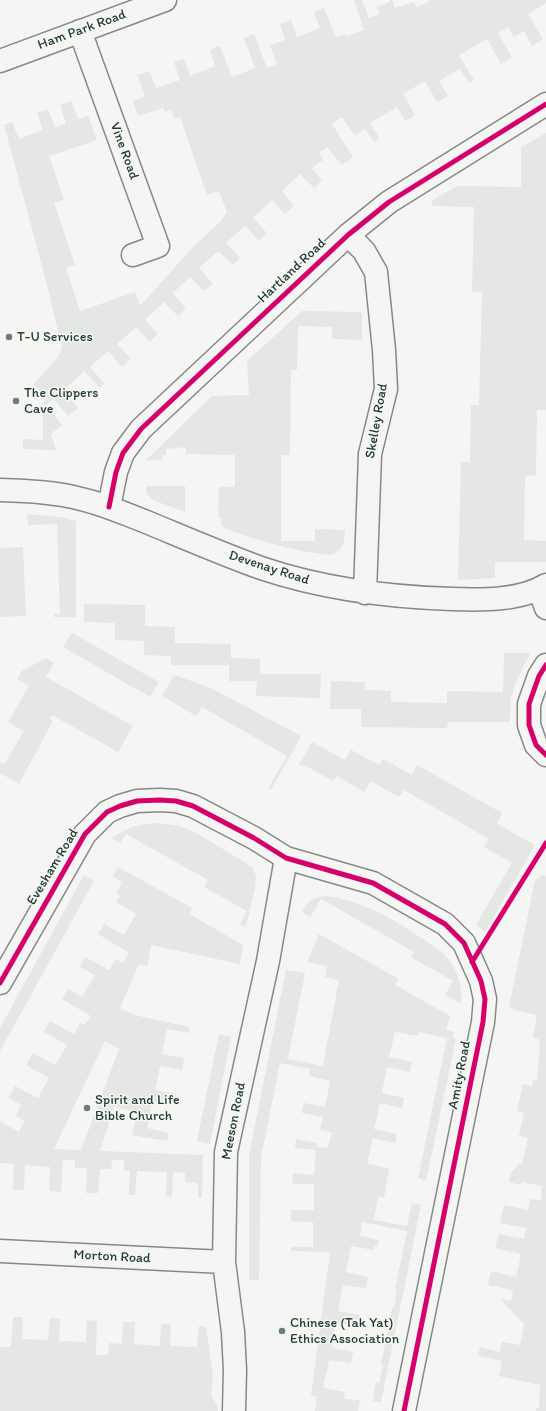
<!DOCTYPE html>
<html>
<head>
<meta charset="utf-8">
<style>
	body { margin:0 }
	canvas { display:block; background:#f5f5f3 }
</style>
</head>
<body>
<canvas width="546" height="1411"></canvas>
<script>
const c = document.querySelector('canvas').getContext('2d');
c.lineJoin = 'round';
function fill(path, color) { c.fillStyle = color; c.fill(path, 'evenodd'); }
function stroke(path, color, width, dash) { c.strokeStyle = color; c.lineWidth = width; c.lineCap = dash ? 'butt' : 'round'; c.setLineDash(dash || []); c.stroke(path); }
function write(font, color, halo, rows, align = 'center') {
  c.font = font + ' Itim,sans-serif'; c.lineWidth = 3; c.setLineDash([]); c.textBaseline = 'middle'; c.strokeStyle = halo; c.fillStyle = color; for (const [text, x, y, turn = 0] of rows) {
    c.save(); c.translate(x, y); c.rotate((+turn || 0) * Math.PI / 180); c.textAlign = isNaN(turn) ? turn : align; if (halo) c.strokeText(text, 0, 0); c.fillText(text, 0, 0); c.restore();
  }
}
fill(new Path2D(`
	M354 0H362L369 18 379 14 377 7 390 2 389 0H392L395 8 414 2 416 7 429 2V0H546V3L528 14 543 39 532 46 524 31 514 37 508 27 498 33 512 57 501 64 487 39 459 55 474 80 469 83 460 69 439 81 448 96 437 102 425 81 403 94 415 115 405 121 397 107 370 123 379 138 374 142 365 129 355 136 342 117 332 124 353 157 342 165 327 147 319 153 323 160 312 168 322 181 314 188 300 174 282 191 294 206 285 214 272 200 253 218 267 233 259 241 245 226 226 243 240 258 233 265 218 251 199 268 213 284 204 291 190 277 173 293 186 309 178 316 164 302 145 320 158 334 150 342 136 327 117 344 131 359 122 367 108 351 90 367 104 383 100 388 84 371 63 391 78 408 68 416 54 399 46 405 62 425 51 434 56 450 23 449V439L43 440V410L45 405 43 402 47 399 34 384 58 357 62 347 45 277 4 125 12 122 19 139 43 130 37 113 48 109 55 127 66 124 60 105 71 101 78 119 88 116 97 140 49 156 64 200 54 203 75 265 66 268 80 311 135 292 140 306 195 245 219 223 227 212 219 191 207 195 180 117 174 119 171 110 165 112 163 108 138 116 133 101 145 96 137 75 149 71 156 88 180 80 174 62 184 59 190 76 215 66 210 50 220 46 232 77 255 68 244 38 254 34 267 68 277 64 270 45 285 40 280 24 291 20 297 37 320 28 314 12 324 8 336 37 345 34 346 36 364 30Z
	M546 133V410H537L536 475 525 476 524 540 546 541V562H495V578L458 580 461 462H470L471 405H479L482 292H472L474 207 431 206 433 200 457 186 521 187V147Z
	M302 311 362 312V340L332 339V327L298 326 297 370H291L290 455H281V541H315V529L345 530C345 539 344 549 334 554 329 556 321 554 316 553 285 549 255 539 226 529L221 524V517H218L219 487H235V455L186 454V447L166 449V455H162V460H146L212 396 249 395 247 361Z
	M146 486H185V512L153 500 146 493Z
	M27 514 60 517 76 521V617H54V614H60L57 524 28 525Z
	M23 547 26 616 0 617V548Z
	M84 604 145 605V626L175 627V643L231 644V658L260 659V674H321L320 698 256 696 257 681H229V665H171V656L144 655V641L115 640V623L84 622Z
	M72 633 159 682 150 697 63 647Z
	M504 653H530L514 687 511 699 510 722H448L447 728 361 727V709H330L331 681 365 682V690L391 691V702L447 703V691L503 692Z
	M46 658 54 663 46 677 133 726 118 752 52 715 50 719 53 721 19 784 0 773V762L5 764 24 731 8 722 29 686 17 679 22 671Z
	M174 675 211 688 301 736 271 790 269 787 287 756 202 707 196 716 162 696Z
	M312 742 345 760 351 750 379 765 383 759 412 775 417 765 502 813 497 824 535 845 485 932 476 925 512 863 484 847 489 839 404 790 399 797 371 781 364 792 337 776 333 781 304 765 303 767 299 765Z
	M158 823 174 825 186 828 205 838 252 867 256 876 255 887 246 927 240 924 247 911 204 887 208 880 126 834 120 843 111 838C128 827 138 824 158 823Z
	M118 867 192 908 189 914 243 945 240 964 151 945 147 966 139 964 120 1008 134 1015 190 1027 189 1033 167 1029 162 1054 184 1058 182 1070 160 1066 155 1090 176 1094 174 1105 152 1101 147 1128 169 1133 167 1141 132 1135 137 1112 114 1107 100 1151 203 1155 202 1198H198V1183L185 1182V1173L173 1172 172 1197 166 1196 167 1172 137 1171 135 1195H129L130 1171H124V1160H112L111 1169H100L98 1193H86L87 1168H75V1160H63L61 1192 49 1191 50 1167 25 1165 24 1190H13L14 1164 0 1163V1121L19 1132 25 1121 16 1116 21 1105 8 1098 15 1086 38 1098 49 1078 26 1065 33 1053 55 1065 67 1045 44 1032 50 1021 74 1034 80 1023 85 1025 91 1016 62 999 68 989 82 997 95 975 80 967 85 957 109 970 116 959 123 963 129 953 98 934 104 924 124 935 136 914 116 902 120 896 116 894 122 882 113 877ZM105 1041 119 1049 81 1150 54 1149Z
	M84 875 94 881 0 1051V1028Z
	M542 875 546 876V1411H536V1408H539L540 1385 499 1376 502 1361 478 1356 480 1347 500 1352 502 1342 520 1345 524 1324 500 1299 511 1301 513 1290 488 1285 491 1271 516 1277 521 1254 495 1248 499 1234 524 1239 526 1228 500 1223 504 1205 528 1210 530 1199 541 1200 542 1186 522 1182 521 1185 509 1182 511 1173 519 1164H522L528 1138 519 1136 524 1113 517 1111 523 1084 532 1086 533 1079 537 1080 540 1042 538 1039 533 1038 537 1015 513 1010 514 1009 509 1007 535 880Z
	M327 896C370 902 408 928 443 953 456 966 463 984 461 1003L445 995 453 981 411 957 414 952 321 899 310 917 302 912C309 900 313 897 327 896Z
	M319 934 399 979 395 985 450 1016 446 1030 454 1032 453 1038 456 1039 426 1181 418 1178 447 1038 419 1032 418 1036 395 1032 389 1057 412 1062 410 1072 387 1067 382 1093 404 1098 402 1108 380 1103 374 1129 397 1134 395 1143 373 1138 367 1164 389 1168 384 1198 378 1197 374 1220 407 1226 412 1203 421 1205 381 1402 373 1401 376 1382 379 1383 383 1365 381 1364 392 1308H394L397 1290 395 1289 407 1231 362 1222 360 1236 379 1240 377 1247 374 1246V1250L351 1246 346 1272 368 1277 366 1288 343 1285 338 1311 360 1315 358 1326 336 1322 331 1348 353 1352 351 1363 329 1360 323 1388 345 1392 344 1399 360 1400 358 1411H315L317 1397 311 1396 330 1252 291 1251V1247H313V1222L291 1221V1210H314V1184H292L293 1173 314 1175 316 1150 295 1148 296 1139 317 1143V1147L328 1148 332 1132 320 1130 323 1117 302 1113 304 1103 325 1107 330 1081 309 1076 310 1069 280 1063 261 1158 259 1280H249V1155L286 970 305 973 288 1059 323 1066 339 980 325 977 327 966 307 962Z
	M219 1034 231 1037 210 1144 197 1141Z
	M13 1317H23L22 1339 48 1340 50 1318 60 1319 59 1341 86 1342 87 1320 97 1321 96 1355H108L109 1343 122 1344 123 1322H135L134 1344 160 1346 161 1324 171 1325 170 1346 197 1347 199 1326 206 1327 213 1377 211 1395 218 1407V1411H0V1347H11Z`), '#e4e7e3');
const street = new Path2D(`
	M80 31 158 246 133 255
	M0 61 165 0
	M348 235 364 251 376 272 384 350 386 389 370 454 365 593
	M0 490C27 491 55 492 81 499 103 504 123 513 144 521 183 537 222 554 261 568 323 589 387 597 452 599 481 600 520 601 546 585
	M109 507 116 472 123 453 141 429 348 235 389 202 546 104
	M539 589 546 608
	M546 665 539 676 529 704V725L536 745 546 755
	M0 983 85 834 107 812 120 806 137 801 160 800 176 801 193 806 254 838 286 858 373 883 445 924 464 943 481 981 485 999 483 1022 404 1411
	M0 1251 224 1262
	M234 1411 235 1370 233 1332 224 1262 226 1152 268 961 286 858`);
stroke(street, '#858a88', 25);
stroke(street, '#f5f5f3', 22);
stroke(new Path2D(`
	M109 507 116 472 123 453 141 429 348 235 389 202 546 104
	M546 665 539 676 529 704V725L536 745 546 755
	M472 962 546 843
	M0 983 85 834 107 812 120 806 137 801 160 800 176 801 193 806 254 838 286 858 373 883 445 924 464 943 481 981 485 999 483 1022 404 1411`), '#d6006c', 5);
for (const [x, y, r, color] of [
	[9,337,4,"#6a7d77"],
	[16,401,4,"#6a7d77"],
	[87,1108,4,"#6a7d77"],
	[282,1331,4,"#6a7d77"]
]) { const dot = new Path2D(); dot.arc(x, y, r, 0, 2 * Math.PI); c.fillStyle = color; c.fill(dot); stroke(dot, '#f6f6f2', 1.5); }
write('14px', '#1f3d34', '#f6f6f2', [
	["Ham Park Road",82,30,-20],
	["Vine Road",124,151,70],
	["Hartland Road",292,271,-43],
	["Skelley Road",377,421,-80],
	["Devenay Road",269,568,18],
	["Evesham Road",53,867,-59],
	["Amity Road",460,1075,-79],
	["Meeson Road",234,1121,-79],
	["Morton Road",112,1257,3]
]);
write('14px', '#1f3d34', '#f6f6f2', [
	["T-U Services",17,337],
	["The Clippers",24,393],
	["Cave",24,409],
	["Spirit and Life",95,1100],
	["Bible Church",95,1116],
	["Chinese (Tak Yat)",290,1323],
	["Ethics Association",290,1339]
], 'left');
</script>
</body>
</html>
